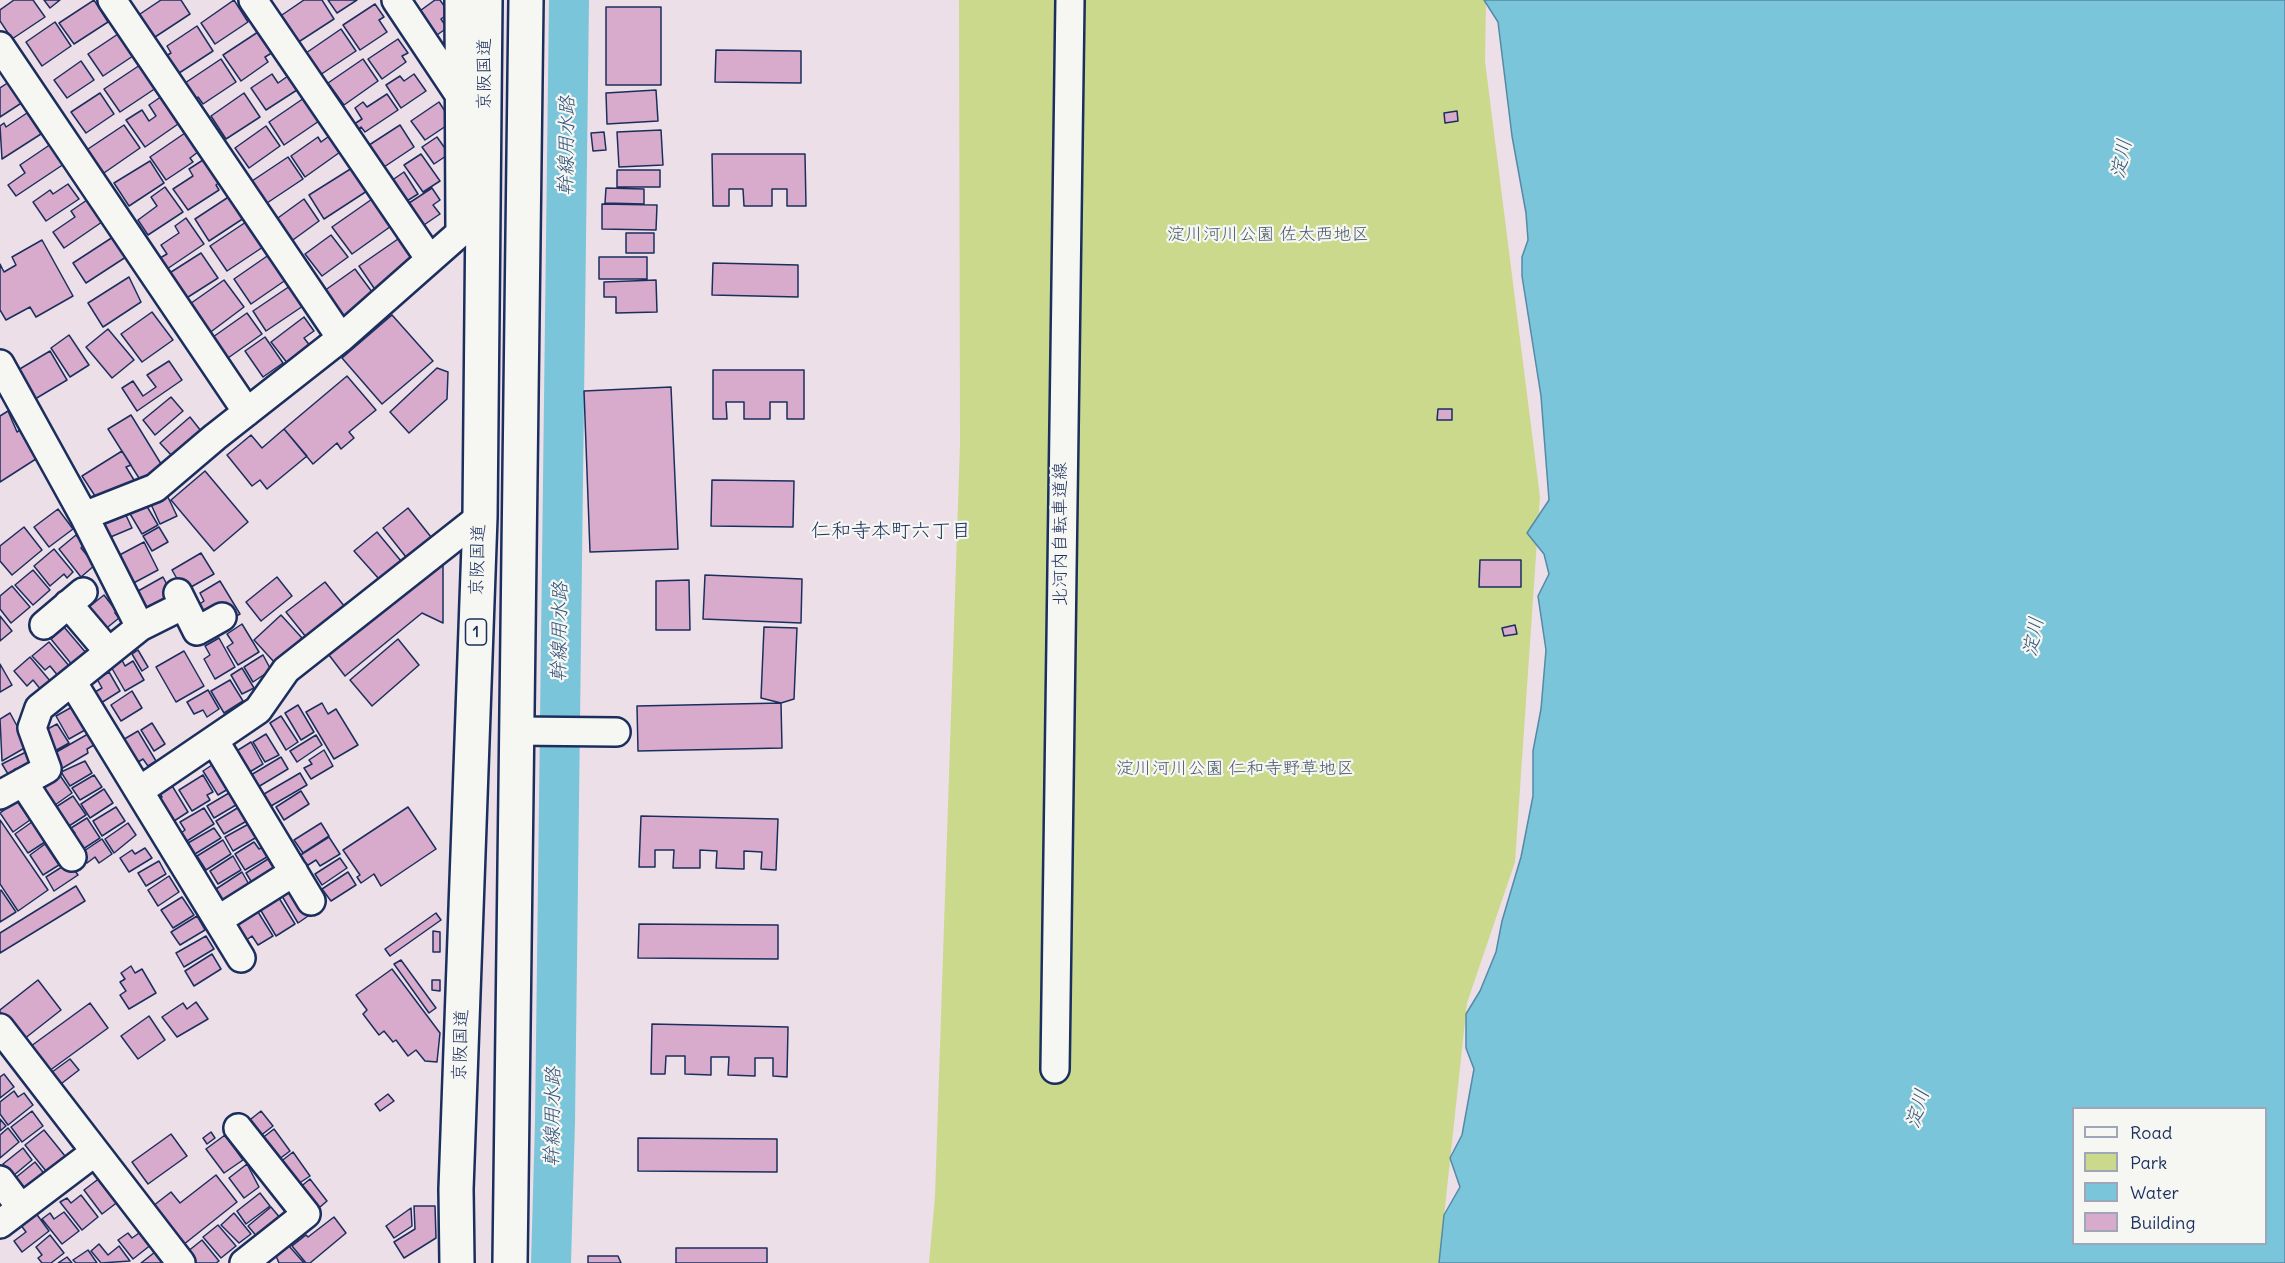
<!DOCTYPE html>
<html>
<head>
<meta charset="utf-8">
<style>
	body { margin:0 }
	#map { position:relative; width:2285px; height:1263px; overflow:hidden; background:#eddfe7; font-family:Delius,sans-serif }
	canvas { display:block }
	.legend { position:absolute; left:2072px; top:1107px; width:195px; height:138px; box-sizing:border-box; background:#f6f6f2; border:2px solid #9ea6b7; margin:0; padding:8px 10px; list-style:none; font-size:18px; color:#1b2f5e }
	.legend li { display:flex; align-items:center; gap:12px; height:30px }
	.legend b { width:30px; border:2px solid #9ea6b7 }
</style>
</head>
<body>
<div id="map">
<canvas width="2285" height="1263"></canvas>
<ul class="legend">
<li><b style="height:8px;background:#f6f6f2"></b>Road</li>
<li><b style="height:16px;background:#cbd98d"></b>Park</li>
<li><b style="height:16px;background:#7ac5da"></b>Water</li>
<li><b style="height:16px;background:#d8aacc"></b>Building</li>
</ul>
</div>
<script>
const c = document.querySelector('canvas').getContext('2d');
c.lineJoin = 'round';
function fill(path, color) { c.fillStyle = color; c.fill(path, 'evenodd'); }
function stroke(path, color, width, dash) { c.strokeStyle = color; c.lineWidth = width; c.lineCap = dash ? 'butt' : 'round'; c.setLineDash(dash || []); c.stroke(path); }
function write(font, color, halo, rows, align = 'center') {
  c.font = font + ' Delius,"Klee One",sans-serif'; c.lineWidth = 4.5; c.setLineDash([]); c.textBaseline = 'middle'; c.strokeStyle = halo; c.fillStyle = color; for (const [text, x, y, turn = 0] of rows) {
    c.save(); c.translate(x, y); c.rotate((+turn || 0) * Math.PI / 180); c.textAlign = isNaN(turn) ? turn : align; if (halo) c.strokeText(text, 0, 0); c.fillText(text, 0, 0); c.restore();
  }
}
fill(new Path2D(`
	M959 0H1486L1485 61 1540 497 1515 862 1467 1003 1439 1263H929L935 1196 960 444Z`), '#cbd98d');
const water = new Path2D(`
	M1484 0H2285V1263H1439L1444 1215 1460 1187 1450 1158 1462 1135 1474 1069 1466 1048V1014L1480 991 1496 952 1502 921 1521 857 1533 796V751L1541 709 1546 650 1538 596 1549 574 1544 554 1527 533 1549 500 1541 396 1522 276V257L1528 240 1526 213 1512 136 1498 22ZM2074 1108H2266V1244H2074Z`);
fill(water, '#7ac5da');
stroke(water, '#5489a8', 1.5);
stroke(new Path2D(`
	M551 1263 555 1122 569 0`), '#7ac5da', 40);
const building = new Path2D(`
	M14 0H33L45 17 12 39 0 21V10Z
	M44 0H60L50 8Z
	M94 0 108 22 74 44 59 23Z
	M161 0H181L190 14 152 39 137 16Z
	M234 0 248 22 215 44 201 23Z
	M304 0H322L334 19 297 43 279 17Z
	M328 0H357L337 13Z
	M435 0H440L449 13 441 19 447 28 434 37 417 13Z
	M375 4 384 17 379 20 387 32 360 50 343 25Z
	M606 7H661V85H606Z
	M55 22 71 46 42 66 26 42Z
	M197 26 213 51 173 77 161 59 171 53 167 46Z
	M341 29 356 51 320 75 306 53Z
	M261 30 275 51 265 57 268 62 241 81 223 55Z
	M118 34 133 56 103 76 88 54Z
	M398 39 408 53 402 56 406 62 382 79 368 59Z
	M716 50 801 51V83L715 82Z
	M221 59 236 82 203 104 198 97 192 101 182 85Z
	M363 59 378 81 344 105 328 83Z
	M81 61 94 80 67 98 54 80Z
	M143 63 159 86 120 112 104 89Z
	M272 74 278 83 288 76 297 90 266 110 251 88Z
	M414 74 426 91 401 108 386 85 400 76 404 81Z
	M9 82 23 102 0 117V88Z
	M656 90 658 121 607 124 606 93Z
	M100 93 114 114 86 133 71 112Z
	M244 93 260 117 226 139 211 116Z
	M387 94 398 110 365 132 361 127 355 132 351 126 362 119 355 108 363 102 367 107Z
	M162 96 181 122 145 147 126 120 142 110 149 121 156 116 149 105Z
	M307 96 322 119 284 145 269 122Z
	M439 102 452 122 425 140 411 121Z
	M1457 111 1458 121 1445 123 1444 113Z
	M27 113 41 134 2 159 0 126 4 123 6 127Z
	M124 125 140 148 101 175 85 151Z
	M400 125 414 147 378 171 363 149Z
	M266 126 280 146 249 168 235 148Z
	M661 130 663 165 619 167 617 132Z
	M604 132 606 150 593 151 591 133Z
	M185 133 198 152 190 158 193 162 166 180 150 157Z
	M332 134 343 150 305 177 291 156 318 137 321 142Z
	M437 137 449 154 434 164 422 147Z
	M51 144 64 164 16 196 8 185 25 173 20 165Z
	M421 154 440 181 423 192 404 165Z
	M712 154H805L806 206H787V189H772V206H744L743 189H729V206H713Z
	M288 157 303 179 267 203 252 181Z
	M206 158 221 181 216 185 219 190 188 210 173 189 193 176 189 169Z
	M150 161 164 183 129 206 114 183Z
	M352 168 367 191 324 219 309 195Z
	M617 170H660V187H617Z
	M404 172 418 194 402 204 388 183Z
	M68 184 79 199 46 221 33 202 50 190 53 194Z
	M165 187 183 212 148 235 138 220 157 206 151 197Z
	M432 188 440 200 433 205 440 214 421 227 406 205Z
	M606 188 644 189V204L605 203Z
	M230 196 244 218 209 241 195 219Z
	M375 197 394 224 352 254 332 227Z
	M304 199 319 221 286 245 271 223Z
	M87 200 102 222 64 248 53 232 75 217 71 211Z
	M602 204 657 205 656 230 602 229Z
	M186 218 204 244 167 269 160 258 167 254 161 245 179 233 175 226Z
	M249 220 266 245 227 271 210 246Z
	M626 233H654V253H626Z
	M116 235 129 255 86 283 73 263Z
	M331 235 348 257 322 276 305 254Z
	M398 239 415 263 376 291 359 266Z
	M42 240 73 296 36 317 30 307 6 320 0 310V264L4 272 16 265 12 257Z
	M273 252 290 277 251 304 234 279Z
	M201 253 218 278 185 299 168 274Z
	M599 257H647V279H599Z
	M713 263 798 265V297L712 295Z
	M355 269 375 296 344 319 324 291Z
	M129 277 141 302 103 327 88 303Z
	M224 280 244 307 208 334 187 306Z
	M656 280 657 312 616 313V297H604V282Z
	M290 286 303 306 266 331 253 311Z
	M152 312 173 340 142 362 121 334Z
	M247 313 262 334 228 358 213 337Z
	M392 315 433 361 382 404 342 358Z
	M304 317 314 331 304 338 311 347 288 364 271 342Z
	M108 329 134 360 112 378 86 347Z
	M69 335 89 365 70 377 51 348Z
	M265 337 283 363 263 377 245 351Z
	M50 351 67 380 30 402 13 373Z
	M169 361 182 380 137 411 122 388 133 381 143 396 156 387 147 375Z
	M437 368 448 372 447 399 409 433 390 412Z
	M713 370H804V419H787V402H770V419H744V402H726L727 419H713Z
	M347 376 376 410 349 432 354 438 341 449 337 443 313 464 284 429Z
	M671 387 678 549 590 552 584 391Z
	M171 397 183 411 155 435 143 420Z
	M1438 409H1452V420H1437Z
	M8 411 17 432 25 427 39 457 0 482V416Z
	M131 415 166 472 144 486 108 429Z
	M190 417 201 431 172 456 160 443Z
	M284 429 307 456 267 489 260 480 252 486 227 455 251 435 262 448Z
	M122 451 131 465 126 467 134 480 99 502 82 476Z
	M205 471 248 522 214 551 171 500Z
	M712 480 794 481 793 527 711 526Z
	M166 493 177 516 160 524 149 500Z
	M145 503 158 525 142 534 129 512Z
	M408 508 431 537 406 557 383 528Z
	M58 509 73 529 49 547 34 527Z
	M123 509 132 528 101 541 93 523Z
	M24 527 42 550 12 575 0 561V546Z
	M159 527 168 542 152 551 143 536Z
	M377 532 401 561 379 579 354 551Z
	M76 535 84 545 81 548 95 565 81 577 59 549Z
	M144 542 158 570 126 587 112 559Z
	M54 549 73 572 67 578 64 574 50 586 34 566Z
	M201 553 214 574 184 591 172 570Z
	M1480 560H1521V587H1479Z
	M443 563V623L422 613 345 676 329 655Z
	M33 570 50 590 33 605 15 585Z
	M705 575 802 579 801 623 703 619Z
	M163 577 172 594 140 611 131 595Z
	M277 577 292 596 261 621 246 602Z
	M689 580 690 630H656V581Z
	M220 581 240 614 229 620 206 618 198 605 204 601 200 593Z
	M325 582 345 607 306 637 286 612Z
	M12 586 30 607 11 623 0 609V596Z
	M104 595 117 612 115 613 119 618 103 631 85 610Z
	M281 615 302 638 275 663 254 640Z
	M0 616 12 631 0 641Z
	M242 624 259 652 238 665 227 647 233 643 227 634Z
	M1515 625 1517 634 1504 636 1502 628Z
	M64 627 87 654 73 666 51 639Z
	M764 627 797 628 794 699 781 703 761 698Z
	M219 638 235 667 215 679 204 659 210 655 205 646Z
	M398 639 419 665 372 706 350 680Z
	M49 642 70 667 59 677 50 666 45 670 32 656Z
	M138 650 148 667 142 671 132 654Z
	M184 651 204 686 176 702 156 667Z
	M263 655 271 670 253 682 244 667Z
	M30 657 51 682 41 690 33 680 27 686 14 671Z
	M121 658 125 666 133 661 144 680 125 691 110 665Z
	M0 664 12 685 0 692Z
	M242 668 254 688 242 694 231 675Z
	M109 672 120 691 101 703 95 692 102 688 97 679Z
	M230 680 243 701 224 713 211 691Z
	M208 690 219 709 207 717 203 710 194 714 187 702Z
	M132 691 142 708 121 721 111 705Z
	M322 703 328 714 336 709 358 745 334 759 306 712Z
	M781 703 782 748 638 751 637 706Z
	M298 705 314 732 301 740 285 713Z
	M72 707 85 730 69 739 56 716Z
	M10 713 28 746 2 761 0 719Z
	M281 716 298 742 286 750 270 723Z
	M152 723 165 744 154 751 141 730Z
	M57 724 69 743 53 752 42 732Z
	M138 731 156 761 148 766 143 759 135 764 121 741Z
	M88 734 94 745 87 749 88 753 61 769 53 754Z
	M266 734 279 755 265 762 253 742Z
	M316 735 322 745 297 762 290 751Z
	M251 742 263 764 248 773 235 752Z
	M324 750 333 766 311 779 304 768 312 764 309 760Z
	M26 752 34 766 11 779 2 764Z
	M281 757 288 769 258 787 251 775Z
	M85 761 92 773 70 786 61 772Z
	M218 761 233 786 218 795 203 771Z
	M300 773 307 785 271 806 264 794Z
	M59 774 72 793 55 805 42 785Z
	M94 775 102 787 80 800 72 788Z
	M203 775 213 792 207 795 210 800 192 811 179 790Z
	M171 784 188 812 171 823 157 800 162 797 159 792Z
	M104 789 113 803 90 818 81 804Z
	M234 790 241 802 214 818 207 806Z
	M301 791 309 804 284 820 276 807Z
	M73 796 86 815 69 826 56 807Z
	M17 801 30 820 13 832 0 813Z
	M244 804 252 818 224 834 216 821Z
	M116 807 125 821 102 836 93 821Z
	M408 807 436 849 381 886 374 874 361 883 357 877 360 875 343 850Z
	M204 808 214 824 187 841 181 833 185 830 180 822Z
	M641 816 778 819 776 870 761 869 762 852 744 851V869L716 868 717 851 700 850V868H673L674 850H655V867H639Z
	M87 818 100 838 80 851 71 836 75 833 71 828Z
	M0 820 48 890 18 911 0 884Z
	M254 821 262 834 233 851 225 837Z
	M32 822 45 842 28 853 15 834Z
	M128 823 136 835 114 853 105 839Z
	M321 823 329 836 303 853 294 840Z
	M214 828 221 838 195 854 188 843Z
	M329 837 340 854 320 866 316 860 305 867 299 856Z
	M102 839 112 854 99 863 95 857 87 863 81 853Z
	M223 840 231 854 206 870 197 856Z
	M254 842 259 849 267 845 272 854 245 870 235 854Z
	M45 844 59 865 43 875 30 855Z
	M145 848 152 858 129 872 120 858 132 850 135 854Z
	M233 856 241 870 218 884 210 871Z
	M340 858 347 868 322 885 315 874Z
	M268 859 276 872 254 886 246 873Z
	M159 861 166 874 146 886 138 873Z
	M65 865 68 870 72 867 78 875 54 891 46 877Z
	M242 872 251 888 223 901 216 889Z
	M348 872 356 885 331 901 322 889Z
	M169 876 179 892 158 906 148 890Z
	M76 886 85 901 0 953V933Z
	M295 888 311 914 298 923 282 896Z
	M1 890 16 912 0 922V891Z
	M182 897 194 915 173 928 161 910Z
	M279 898 295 924 276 936 260 909Z
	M258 912 273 936 258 945 252 936 245 941 236 926Z
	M436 913 441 920 390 956 385 949Z
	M197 916 205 930 180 945 171 932Z
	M639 924 778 925V959L638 958Z
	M433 931 440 932V952H433Z
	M206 936 214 949 184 967 176 953Z
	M212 954 221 969 194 986 185 971Z
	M401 960 436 1008 429 1013 394 964Z
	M131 966 135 973 142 969 156 993 129 1009 120 995 126 991 120 982 125 979 121 973Z
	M392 969 440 1033 437 1062 425 1061 416 1050 408 1056 396 1040 393 1042 384 1031 379 1035 363 1014 367 1010 356 995Z
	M38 980 61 1010 19 1043 0 1018V1010Z
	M432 980H440V991L432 990Z
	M196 1002 208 1019 177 1037 162 1017 183 1003 187 1009Z
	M90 1003 108 1028 45 1074 27 1049Z
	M149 1016 165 1040 138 1059 121 1036Z
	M652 1024 788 1027 787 1077 773 1076V1058H755V1076L728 1075 729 1057H711V1075L685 1074V1056H666L665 1074H651Z
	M70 1059 79 1070 57 1087 48 1075Z
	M4 1074 14 1087 0 1098V1077Z
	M14 1091 18 1097 24 1093 33 1105 8 1125 0 1114V1102Z
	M388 1094 394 1101 380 1111 375 1104Z
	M32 1111 43 1126 22 1142 11 1127Z
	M261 1111 273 1126 255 1140 241 1127Z
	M0 1119 6 1126 0 1131Z
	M8 1128 19 1142 0 1158V1135Z
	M274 1129 290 1151 274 1163 261 1139Z
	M44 1130 65 1156 46 1171 25 1145Z
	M211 1132 215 1138 207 1144 203 1138Z
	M171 1134 187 1156 148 1184 132 1162Z
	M225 1135 243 1160 224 1173 206 1149Z
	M638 1138 777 1139V1172L638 1171Z
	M23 1148 32 1160 13 1176 3 1164Z
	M293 1152 310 1176 292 1188 279 1163Z
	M35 1162 46 1176 20 1197 9 1183Z
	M247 1164 259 1187 244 1198 229 1178Z
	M216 1175 237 1202 183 1245 153 1206 171 1192 180 1203Z
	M101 1177 119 1201 102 1214 84 1190Z
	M310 1179 327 1201 312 1214 298 1189Z
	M260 1193 270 1206 246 1224 237 1211Z
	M81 1195 98 1217 82 1230 60 1202 67 1198 71 1203Z
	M414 1206H435L436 1238 404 1258 394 1242 415 1229Z
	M271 1207 281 1219 258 1238 248 1226Z
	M411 1208 412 1226 394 1238 386 1226Z
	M35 1212 49 1231 22 1252 14 1241 26 1232 20 1224Z
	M64 1212 79 1231 62 1244 42 1219 50 1213 54 1219Z
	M234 1213 251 1234 239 1243 221 1225Z
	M334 1217 346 1233 310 1263H306L292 1246 306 1235 308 1237Z
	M218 1225 236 1246 221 1258 203 1237Z
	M142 1231 152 1244 133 1259 118 1240 128 1233 132 1238Z
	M50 1235 64 1253 51 1263H42L38 1258 42 1255 36 1247Z
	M202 1240 219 1261 216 1263H196L187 1252Z
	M99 1244 108 1255 119 1246 130 1261 101 1263 91 1251Z
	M289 1246 304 1263H279L276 1256Z
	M676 1248H767V1263H676Z
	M88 1250 97 1263H76L73 1260Z
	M155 1252 163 1263H141Z
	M588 1256H618L621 1263H588Z
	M67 1257 72 1263H58Z`);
fill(building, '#d8aacc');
stroke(building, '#1b2f5e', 1.5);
const minor = new Path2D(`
	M112 0 341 338
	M253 0 429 258
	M396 0 458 93
	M459 0 460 233
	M0 46 247 412
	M0 364 84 516 140 627 39 708 32 728 47 769 0 795
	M84 516 155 488 215 437 341 338 460 233 484 226
	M178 593 197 631 222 617
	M68 604 107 650
	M44 625 83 592
	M140 627 184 605
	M73 683 241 958
	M515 731 616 732
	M214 740 311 901
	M23 782 72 857
	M139 791 258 710 286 670 480 517
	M218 920 294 872
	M0 1028 181 1263
	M1055 1069 1070 0
	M238 1128 306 1214 244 1263
	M0 1180 21 1208
	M0 1224 95 1152`);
const highway = new Path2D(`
	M457 1263 456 1189 480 517 485 0
	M510 1263 526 0`);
stroke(minor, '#1b2f5e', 32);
stroke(highway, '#1b2f5e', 38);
stroke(minor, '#f6f6f2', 27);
stroke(highway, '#f6f6f2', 33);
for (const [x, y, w] of [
	[476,632,21]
]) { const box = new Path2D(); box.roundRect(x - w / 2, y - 13, w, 26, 4.5); c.fillStyle = '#f6f6f2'; c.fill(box); stroke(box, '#1b2f5e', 1.5); }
write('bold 16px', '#1b2f5e', null, [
	["1",476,632]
]);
write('18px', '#1b2f5e', '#f6f6f2', [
	["京阪国道",485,74,-90],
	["北河内自転車道線",1061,534,-90],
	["京阪国道",478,560,-88],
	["京阪国道",461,1045,-88]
]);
write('18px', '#475a6a', '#f6f6f2', [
	["淀川河川公園 佐太西地区",1268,235],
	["淀川河川公園 仁和寺野草地区",1235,769]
]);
write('italic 20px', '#33547d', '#f6f6f2', [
	["幹線用水路",567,146,-89],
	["淀川",2122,159,-79],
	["幹線用水路",560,632,-89],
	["淀川",2034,637,-79],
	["淀川",1918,1109,-74],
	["幹線用水路",553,1117,-89]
]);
write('20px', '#1b2f5e', '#f6f6f2', [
	["仁和寺本町六丁目",891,531]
]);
</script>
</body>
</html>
